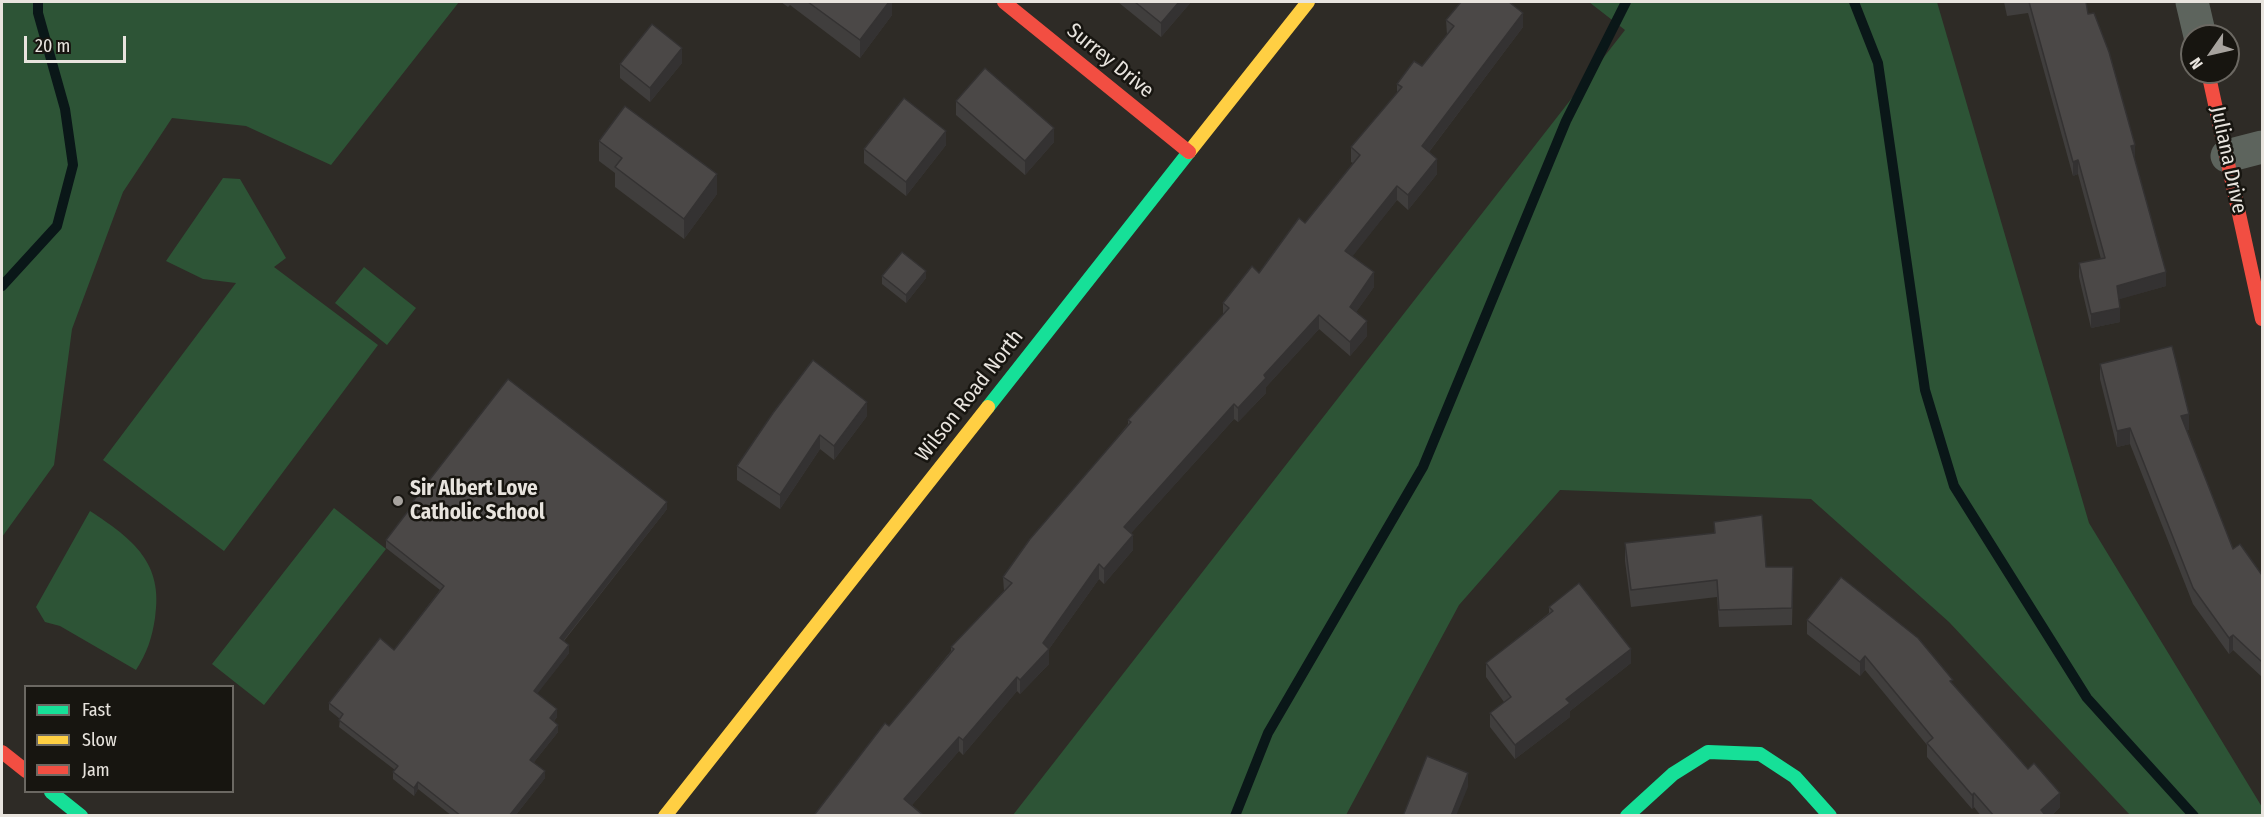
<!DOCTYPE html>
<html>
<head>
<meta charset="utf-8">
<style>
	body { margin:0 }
	#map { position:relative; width:2264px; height:817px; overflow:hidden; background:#2e2b26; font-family:"Fira Sans Condensed",sans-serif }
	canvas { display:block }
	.frame { position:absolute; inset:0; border:3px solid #e8e4de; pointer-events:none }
	.legend { position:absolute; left:24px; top:685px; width:210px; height:108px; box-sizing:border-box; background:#171510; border:2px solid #6b6862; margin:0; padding:8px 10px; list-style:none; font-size:18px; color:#e8e4de }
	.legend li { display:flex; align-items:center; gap:12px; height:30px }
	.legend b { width:30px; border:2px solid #6b6862 }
	.north { position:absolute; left:2180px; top:24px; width:60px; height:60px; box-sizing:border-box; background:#171510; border:2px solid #6b6862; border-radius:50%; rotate:236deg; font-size:16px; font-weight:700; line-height:24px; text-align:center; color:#e8e4de }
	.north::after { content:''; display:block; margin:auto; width:21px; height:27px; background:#a7a39e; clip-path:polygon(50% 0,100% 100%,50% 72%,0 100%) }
	.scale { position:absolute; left:24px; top:36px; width:102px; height:27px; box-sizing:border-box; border:3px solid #e8e4de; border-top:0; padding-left:8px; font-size:18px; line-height:21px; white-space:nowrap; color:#e8e4de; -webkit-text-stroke:4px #171510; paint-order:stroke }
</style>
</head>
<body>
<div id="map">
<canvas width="2264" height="817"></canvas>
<div class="frame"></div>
<ul class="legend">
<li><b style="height:8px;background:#16e098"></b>Fast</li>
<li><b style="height:8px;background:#ffcf43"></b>Slow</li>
<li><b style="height:8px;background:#f24e42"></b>Jam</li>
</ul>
<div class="north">N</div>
<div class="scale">20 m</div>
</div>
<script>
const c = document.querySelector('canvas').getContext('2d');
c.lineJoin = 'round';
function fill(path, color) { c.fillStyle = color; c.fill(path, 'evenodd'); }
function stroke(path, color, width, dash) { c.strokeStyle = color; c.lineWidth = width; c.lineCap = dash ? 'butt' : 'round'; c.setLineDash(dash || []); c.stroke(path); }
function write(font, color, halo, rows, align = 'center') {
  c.font = font + ' "Fira Sans Condensed",sans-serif'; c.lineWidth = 5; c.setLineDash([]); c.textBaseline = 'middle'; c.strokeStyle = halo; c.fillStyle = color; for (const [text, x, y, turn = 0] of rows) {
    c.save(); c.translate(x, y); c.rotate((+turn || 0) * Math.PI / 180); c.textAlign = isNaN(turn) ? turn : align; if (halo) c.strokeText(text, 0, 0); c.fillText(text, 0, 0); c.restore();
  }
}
fill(new Path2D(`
	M2 2H459L331 165 246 126 172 118 123 192 72 329 54 465 2 537Z
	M1589 2H1937L2089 523 2262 807V815H2130L1949 622 1811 499 1560 490 1459 605 1346 815H1013L1625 30Z
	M223 178 240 179 286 258 274 267 378 345 224 551 103 460 236 283 203 279 166 261Z
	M364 267 416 308 387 345 335 303Z
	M334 508 386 549 264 705 212 664Z
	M90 511C133 539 164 563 155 618 152 638 147 653 136 670L60 626 45 622 36 607Z`), '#2d5436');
stroke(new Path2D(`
	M1854 2 1878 63 1925 390 1954 486 2087 698 2194 816
	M2 286 57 226 73 165 65 109 38 13V2
	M1235 816 1268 733 1423 467 1566 121 1626 2`), '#0a1718', 10);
stroke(new Path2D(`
	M2192 2 2200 36
	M2227 156 2262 147`), '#5d645d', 33);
stroke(new Path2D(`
	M988 407 1189 152
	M51 792 81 816
	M1627 816 1673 774 1708 752 1760 754 1795 777 1830 816`), '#16e098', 14);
stroke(new Path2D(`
	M1189 152 1308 2
	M665 816 988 407`), '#ffcf43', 14);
stroke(new Path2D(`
	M1004 2 1189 152
	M2208 72 2262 319
	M2 752 26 771`), '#f24e42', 14);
fill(new Path2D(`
	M781 2H892V15L860 58 790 5 788 7Z
	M1118 2H1191L1161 37Z
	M2004 2H2086L2088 14 2134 159 2166 286 2119 299 2120 322 2091 328 2079 277V263L2101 259 2078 174 2073 176 2028 13 2007 16Z
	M1446 20 1523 27 1429 152 1437 174 1408 210 1397 200 1352 256 1374 287 1356 312 1367 336 1350 356 1319 329 1266 387V393L1238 422 1234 419 1131 533 1133 550 1104 584 1099 579 1049 649V664L1020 694 1017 691 963 755 959 751 912 805 925 816H815L951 651V647L1004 591 1003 577 1128 424V420L1223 315V303L1259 273 1305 223 1353 163 1351 162V147L1397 93V84L1422 66 1447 35Z
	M682 63 650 102 620 78V64Z
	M956 101 1054 142 1025 175 956 115Z
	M599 141 717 194 684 239 615 187V173L599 161Z
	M946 145 906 196 864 163V149Z
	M882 276 926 278 906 303 882 284Z
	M2100 364 2189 430H2187L2233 549 2262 575V677L2233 650 2229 654 2193 604 2130 444 2117 447 2100 379Z
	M867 416 834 460 820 449 780 509 737 480V466Z
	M413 501 667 509 564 641 569 653 537 693 557 717 554 721 558 732 534 762 545 778 515 816H452L418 789 414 796 393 779V772L395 770 339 727 340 719 329 710V703L394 650 440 590 386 548V540L413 505Z
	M1714 522 1766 567 1793 584 1792 625 1719 627 1717 597 1631 607 1625 561V543L1714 533Z
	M1549 607 1631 663 1570 711V717L1515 759 1490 727V713L1504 702 1486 677V663L1549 613Z
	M1807 620 1953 684 2060 807 2051 816H1981L1974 807 1972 809 1927 757V745L1865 670 1860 676 1807 634Z`), '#403e3d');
fill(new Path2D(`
	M889 2H892V15L860 58V40Z
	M1179 2H1191L1161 37V23Z
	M1523 13V27L1422 161V146Z
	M682 48V63L650 102V88Z
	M1054 128V142L1025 175V161Z
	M946 131V145L906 196V182Z
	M2135 145V159L2131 146Z
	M1437 159V174L1408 210V195Z
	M2078 160V174L2073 176V162Z
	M717 174V194L684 239V219Z
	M1397 186V200L1345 266V251Z
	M926 271V278L906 303V295Z
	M1374 272V287L1350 321V307Z
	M2166 272V286L2117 300V286Z
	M2120 308V322L2091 328V314Z
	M1319 315V329L1266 387V393L1238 422V408L1264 375Z
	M1367 321V336L1350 356V342Z
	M867 402V416L834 460V446Z
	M1234 404V419L1124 541V527Z
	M2189 414V430L2181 431V416Z
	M2130 428V444L2117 447V431Z
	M820 435V449L780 509V495Z
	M667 502V509L560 645V638Z
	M1133 535V550L1104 584V569Z
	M1099 564V579L1049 649V664L1020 694V680L1043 643Z
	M2233 635V650L2229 654V638Z
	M569 645V653L534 698V691Z
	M1631 649V663L1570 711V717L1515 759V745L1566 699Z
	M1865 656V670L1860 676V662Z
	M1017 677V691L963 755V740Z
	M557 709V717L550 725V718Z
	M558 725V732L530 767V760Z
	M959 737V751L904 814V799Z
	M545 771V778L515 816H509Z
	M1468 773V787L1456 816H1451Z
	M418 782V789L414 796V788Z
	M1974 793V807L1972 809V795Z
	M2060 793V807L2051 816H2041V810Z`), '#343232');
const building = new Path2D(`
	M808 2H889L860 40Z
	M1135 2H1179L1161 23Z
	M1461 2H1509L1523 13 1422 146 1437 159 1408 195 1397 186 1345 251 1374 272 1350 307 1367 321 1350 342 1319 315 1264 375 1266 378 1238 408 1234 404 1124 527 1133 535 1104 569 1099 564 1043 643 1049 649 1020 680 1017 677 963 740 959 737 904 799 924 816H816L815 814 885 723 889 726 954 649 951 647 1012 583 1003 577 1030 539 1131 422 1128 420 1229 308 1223 303 1252 266 1259 273 1299 218 1305 223 1360 155 1351 147 1402 87 1397 84 1414 61 1422 66 1454 26 1446 20Z
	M2029 2H2086L2088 14 2094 13 2109 52 2135 145 2131 146 2166 272 2117 286 2120 308 2091 314 2079 263 2105 258 2078 160 2073 162Z
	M652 24 682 48 650 88 620 64Z
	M985 68 1054 128 1025 161 956 101Z
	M904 98 946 131 906 182 864 149Z
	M625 106 717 174 684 219 615 167 622 158 599 141Z
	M902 252 926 271 906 295 882 276Z
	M2172 346 2189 414 2181 416 2233 549 2240 544 2262 575V662L2233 635 2229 638 2193 588 2130 428 2117 431 2100 364Z
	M813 360 867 402 834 446 820 435 780 495 737 466 773 413Z
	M508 379 667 502 560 638 569 645 534 691 557 709 550 718 558 725 530 760 545 771 509 816H461L418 782 414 788 393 772 398 766 339 720 343 714 329 703 380 638 394 650 444 586 386 540 415 502 413 501Z
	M1762 515 1766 567H1793L1792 608 1719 610 1717 580 1631 590 1625 543 1715 533 1714 522Z
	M1841 577 1918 638 1953 680 1950 681 2028 769 2034 763 2060 793 2041 810 2046 816H1994L1974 793 1972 795 1927 743 1933 738 1865 656 1860 662 1807 620Z
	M1579 583 1631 649 1566 699 1570 703 1515 745 1490 713 1511 697 1486 663 1553 611 1549 607Z
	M1427 756 1468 773 1451 816H1403Z`);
fill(building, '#4b4847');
stroke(building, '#343232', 1.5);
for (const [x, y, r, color] of [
	[398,501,6,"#a7a39e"]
]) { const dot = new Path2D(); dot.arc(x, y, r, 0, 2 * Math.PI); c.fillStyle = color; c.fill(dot); stroke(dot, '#171510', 2); }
write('21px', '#e8e4de', '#171510', [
	["Surrey Drive",1110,61,39],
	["Juliana Drive",2228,160,78],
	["Wilson Road North",970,396,-52]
]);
write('bold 21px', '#e8e4de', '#171510', [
	["Sir Albert Love",410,489],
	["Catholic School",410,513]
], 'left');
</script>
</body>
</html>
